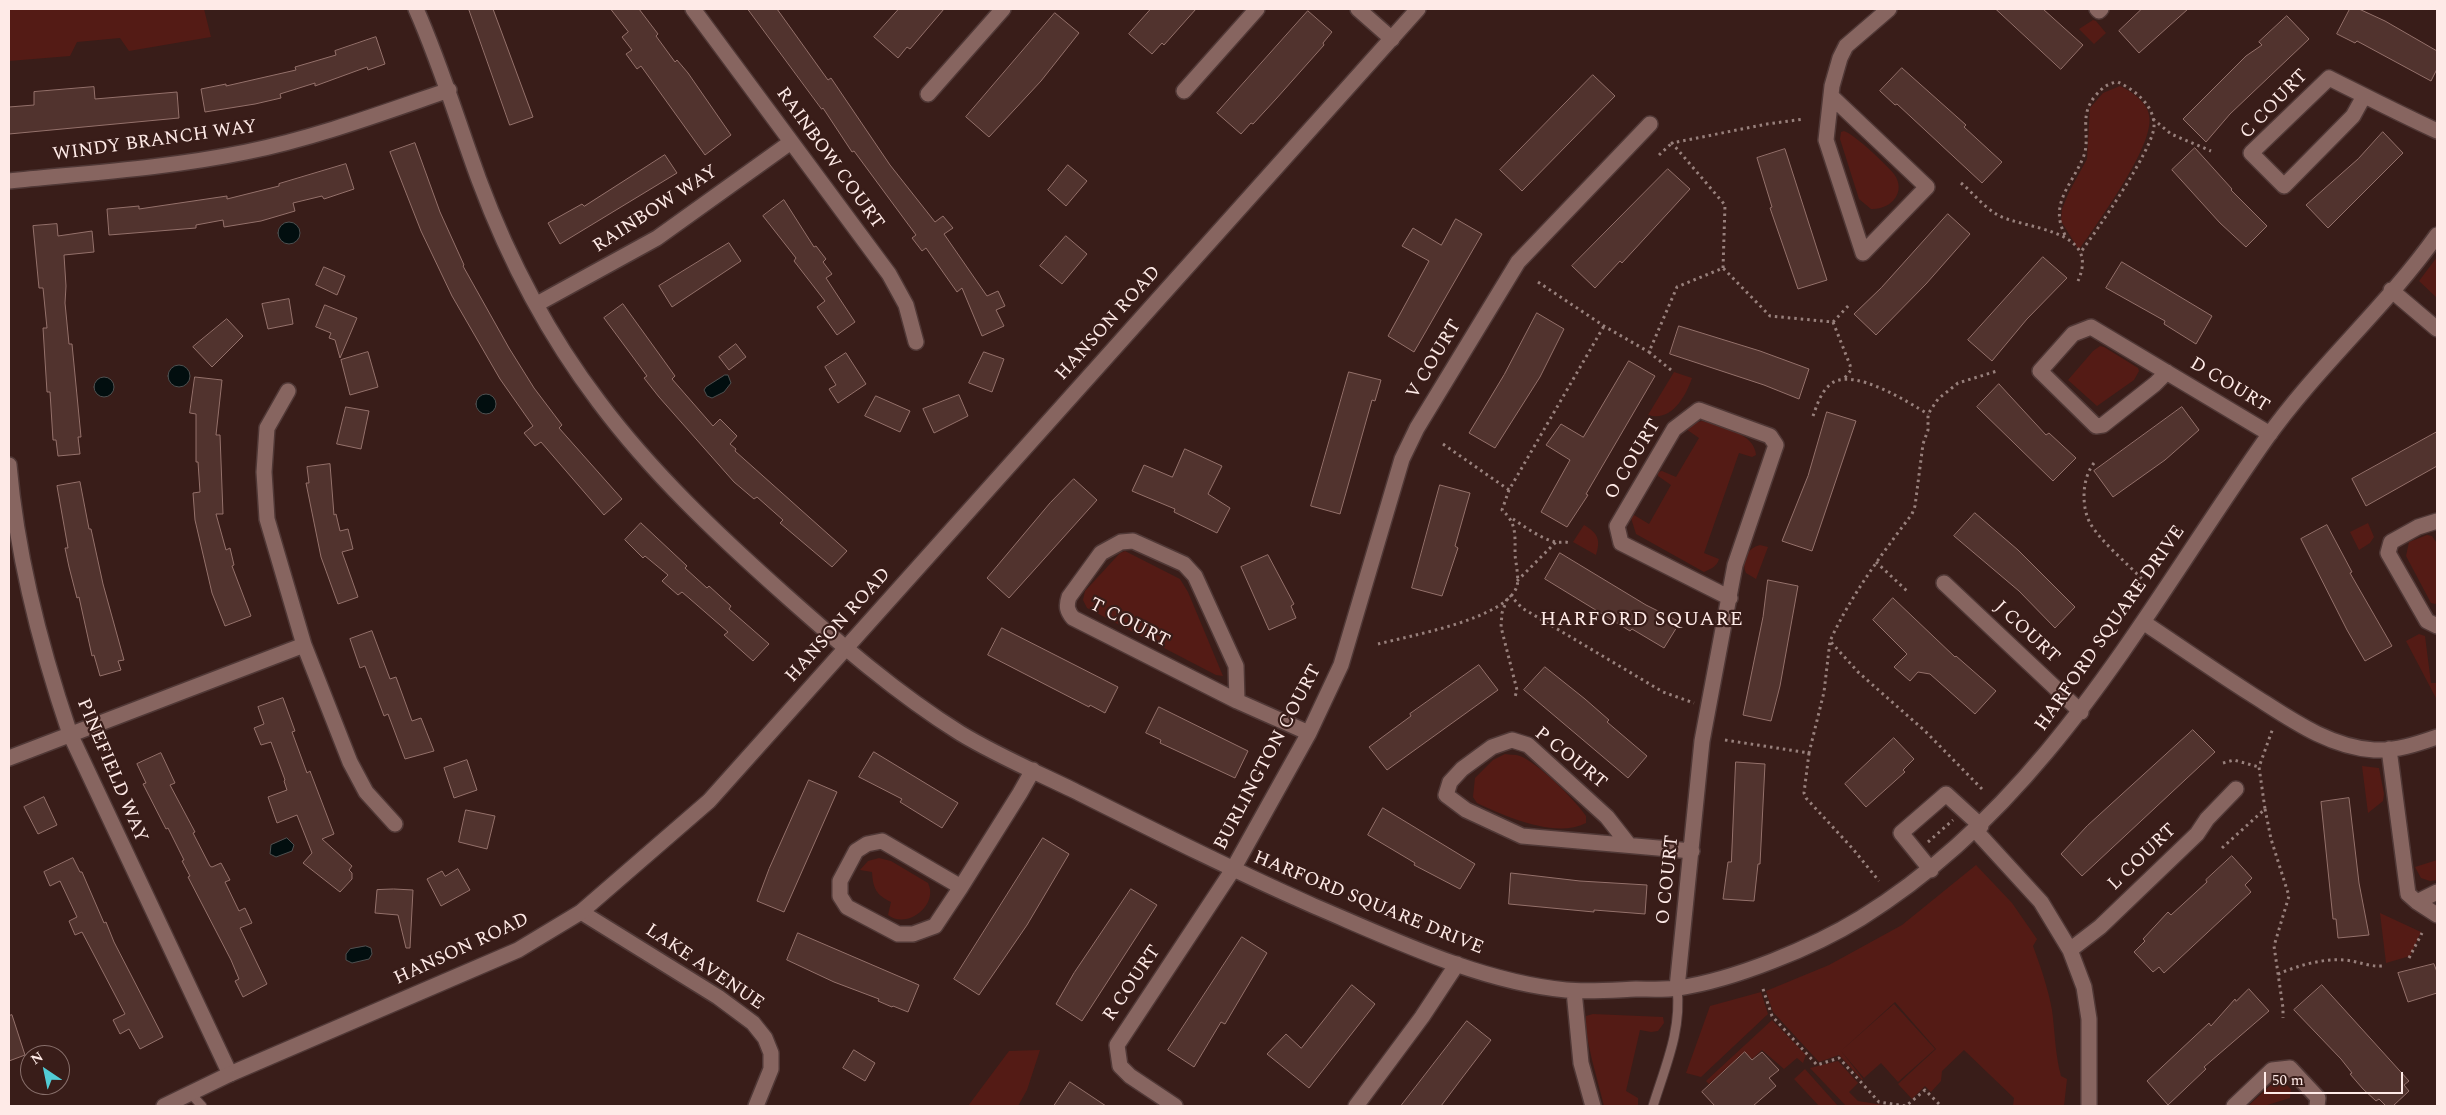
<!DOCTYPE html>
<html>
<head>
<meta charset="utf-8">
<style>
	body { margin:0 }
	#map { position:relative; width:2446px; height:1115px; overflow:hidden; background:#391d19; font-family:Spectral,serif }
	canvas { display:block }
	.frame { position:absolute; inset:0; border:10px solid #feeae7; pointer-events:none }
	.north { position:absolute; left:20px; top:1045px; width:50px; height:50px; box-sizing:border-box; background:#391d19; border:1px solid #886f6b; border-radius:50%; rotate:326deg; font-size:14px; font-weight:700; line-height:20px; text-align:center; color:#feeae7 }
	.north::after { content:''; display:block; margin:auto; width:18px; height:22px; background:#52ccd5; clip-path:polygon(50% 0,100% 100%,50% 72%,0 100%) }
	.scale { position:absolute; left:2264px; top:1072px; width:139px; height:22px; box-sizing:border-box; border:2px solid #feeae7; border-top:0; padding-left:6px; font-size:15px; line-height:18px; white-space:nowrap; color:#feeae7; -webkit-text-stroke:4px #391d19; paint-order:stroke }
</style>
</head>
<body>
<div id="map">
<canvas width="2446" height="1115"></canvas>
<div class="frame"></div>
<div class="north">N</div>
<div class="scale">50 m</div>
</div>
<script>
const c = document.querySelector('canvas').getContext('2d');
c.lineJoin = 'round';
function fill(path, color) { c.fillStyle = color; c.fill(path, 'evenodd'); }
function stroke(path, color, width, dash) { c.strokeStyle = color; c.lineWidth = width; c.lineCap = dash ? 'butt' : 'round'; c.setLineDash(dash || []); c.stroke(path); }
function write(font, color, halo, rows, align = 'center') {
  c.font = font + ' Spectral,serif'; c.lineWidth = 4.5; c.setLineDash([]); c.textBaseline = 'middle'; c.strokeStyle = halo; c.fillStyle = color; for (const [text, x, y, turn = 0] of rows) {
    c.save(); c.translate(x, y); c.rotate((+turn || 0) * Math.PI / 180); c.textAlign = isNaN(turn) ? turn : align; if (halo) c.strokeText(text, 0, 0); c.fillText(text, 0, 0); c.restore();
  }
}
fill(new Path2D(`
	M9 9H204L211 37 129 51 120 38 77 42 70 56 9 61Z
	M2093 20 2096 21 2106 33 2094 44 2079 29Z
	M2120 86C2131 91 2147 102 2149 115 2156 144 2097 223 2079 250L2061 221 2062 209 2069 192 2087 159 2090 108 2103 93Z
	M1844 131C1854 134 1887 165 1894 174 1907 192 1891 210 1871 209L1859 199 1840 139 1841 132Z
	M2437 257V298L2419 281Z
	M2100 346 2104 347 2138 368 2139 371 2134 380 2097 406 2068 380 2093 351Z
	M1674 372 1692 378C1685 398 1671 422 1648 415Z
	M1702 421C1719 426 1755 433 1756 455L1752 457 1739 453 1704 553 1719 559C1717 567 1710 569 1704 572L1636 534 1631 518 1634 515 1649 524 1671 485 1658 476V472L1662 471 1676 477 1699 438 1686 429 1694 423Z
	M2368 523 2374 537 2370 543 2359 550 2350 532Z
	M1584 525C1598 533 1601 540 1596 555L1573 542Z
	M2427 535 2432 536 2436 542 2437 603 2435 604 2431 603 2406 556 2409 542Z
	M1760 545 1768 547 1756 579 1746 573C1741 561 1747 548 1760 545Z
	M1125 551 1180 579 1188 592 1223 676 1216 675 1087 608 1083 600 1085 591 1120 553Z
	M2419 634 2425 636 2431 683H2437V700L2406 641Z
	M1505 754C1510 755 1515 754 1520 756 1537 762 1575 800 1586 816V823C1555 839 1505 816 1477 803L1473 797 1475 778 1493 760Z
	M2362 766 2379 768 2384 794 2383 801 2368 813Z
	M879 858 891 861 928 883C939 905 907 930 888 915L891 902C876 895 873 888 872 872L860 870 868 861Z
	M2437 860V880L2430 881 2421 878 2415 867Z
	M1976 865 2012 903 2037 939 2033 946C2041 968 2048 988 2052 1010 2055 1032 2055 1054 2061 1076L2067 1079 2064 1106H2013L2014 1098 1964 1050 1942 1071 1941 1081 1931 1092 1925 1086 1912 1099 1898 1084 1936 1049 1895 1002 1841 1051 1894 1004 1935 1049 1898 1082 1881 1063 1864 1078 1841 1051 1863 1079 1862 1080 1839 1055 1819 1062 1773 1012 1766 991 1829 965 1902 925Z
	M2380 913 2421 932 2410 956 2386 963Z
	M1761 992 1768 1014 1701 1077 1686 1073 1710 1006Z
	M1593 1014 1663 1017 1664 1023 1658 1031 1651 1032 1640 1030 1626 1091 1638 1098V1106H1604L1592 1060 1586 1032V1016Z
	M1772 1020 1806 1055 1803 1063 1797 1058 1784 1069 1762 1050 1752 1059 1745 1052 1709 1084 1706 1081Z
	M1040 1050 1027 1090 1018 1106H968L1009 1051Z
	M1838 1061 1858 1083 1849 1092 1858 1101 1889 1106H1846L1810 1068Z
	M1805 1069 1838 1106H1819L1794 1079Z
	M2282 1081 2291 1089 2290 1098 2264 1106H2248L2272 1084Z`), '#541b15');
const water = new Path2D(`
	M278 233a11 11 0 1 1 22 0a11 11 0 1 1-22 0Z
	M168 376a11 11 0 1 1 22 0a11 11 0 1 1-22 0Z
	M725 375H728L731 383 724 392 712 398 707 396 704 390 706 387Z
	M94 387a10 10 0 1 1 20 0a10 10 0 1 1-20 0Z
	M476 404a10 10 0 1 1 20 0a10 10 0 1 1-20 0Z
	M287 838 294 845 292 851 276 857 270 854 271 845Z
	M366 946 371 948 372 954 369 959 352 963 346 960V954L350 949Z`);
fill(water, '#020e0f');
stroke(water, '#4e5050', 1);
const building = new Path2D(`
	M469 9H493L533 117 510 125Z
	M611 9H639L658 34 656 36 675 62 677 60 688 73 731 135 705 155 641 66 637 69 626 54 632 50 622 37 628 32Z
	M748 9H777L828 80 831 78 890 165 935 222 943 216 953 228 944 234 987 296 998 291 1005 306 996 310 1004 326 982 336 962 288 957 292 926 248 922 251 912 238 916 235 854 151 852 152 823 108 822 109Z
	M899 9H944L910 49 907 47 898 58 874 37Z
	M1151 9H1196L1164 45 1162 43 1152 54 1129 34Z
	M1996 9H2043L2083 45 2061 69Z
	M2142 9H2188L2139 53 2119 31Z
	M2350 9H2359L2385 21 2437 51V69L2431 81 2357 41 2355 43 2337 34Z
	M1308 11 1332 32 1323 43 1324 45 1276 99 1253 124 1251 123 1241 134 1217 113Z
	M1055 13 1079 33 1041 81 989 137 966 117Z
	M2287 16 2309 39 2230 114 2206 142 2183 119 2246 56 2262 45 2259 42Z
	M376 37 385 64 368 70 367 67 315 86V83L280 94 281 98 255 104 205 112 201 89 226 84V86L296 70 295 67 336 55 335 51Z
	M1902 68 1966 125 1964 127 2002 162 1982 183 1897 104 1895 105 1880 91Z
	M1593 75 1615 96 1522 191 1500 170Z
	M94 87 95 99 177 92 179 118 9 134V107L34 105V92Z
	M2383 132 2403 153 2328 228 2306 205 2358 159Z
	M415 143 440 212 464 265 463 266 509 348 534 388 562 425 559 428 622 499 604 515 541 442 535 446 524 433 533 426 500 379 452 296 421 231 390 152Z
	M2195 148 2232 189 2231 190 2267 226 2246 247 2220 223 2172 170Z
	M1785 149 1827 280 1798 289 1770 208 1772 207 1757 158Z
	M665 155 677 173 560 244 548 223 582 204 584 206Z
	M346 164 354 189 324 199 322 196 293 203 295 211 261 221 224 227 223 220 196 225V228L109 235 107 209 139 206V209L227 196V199L279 186V184Z
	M1068 165 1087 181 1066 206 1048 190Z
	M1668 169 1690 189 1622 263 1620 261 1595 288 1572 266Z
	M784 200 814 247 816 246 826 259 823 262 832 274 826 278 855 322 837 335 817 307 825 301 794 261 796 258 763 216Z
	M1948 214 1970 234 1926 284 1876 335 1854 314 1881 288Z
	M1456 219 1482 234 1414 352 1388 336 1429 261 1402 246 1413 228 1441 245Z
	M57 224 58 236 92 231 94 252 64 255 66 286 65 303 69 344H72L81 437H78L80 454 58 456 56 440H53L50 392H47L43 328H47L43 288H39L33 226Z
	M1066 236 1087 254 1062 284 1040 266Z
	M729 243 741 261 672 307 659 286Z
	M2043 257 2067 278 2027 319 1992 361 1968 340Z
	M2122 262 2212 316 2196 344 2164 324 2165 321 2106 288Z
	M324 267 345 276 337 295 316 285Z
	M289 299 293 324 268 329 262 304Z
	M623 304 675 376 672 379 713 426 720 419 737 436 730 444 736 449 735 451 847 551 832 567 780 523 783 520 757 497 754 499 734 482 659 397 644 378 647 376 604 318Z
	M325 305 357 318 340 358 335 340 329 338 331 333 316 327Z
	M1537 313 1564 329 1540 377 1495 448 1469 433 1504 375Z
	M227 319 243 336 212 367 193 347Z
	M1679 326 1760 351 1809 369 1799 399 1764 385 1670 354Z
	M736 344 746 357 729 370 719 357Z
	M368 352 378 387 350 395 341 360Z
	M984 352 1004 359 992 392 969 383Z
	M846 353 866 384 838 403 829 389 836 385 825 367Z
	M1629 361 1655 376 1586 494 1588 495 1567 527 1541 512 1570 460 1546 445 1561 424 1583 437Z
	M1349 372 1381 380 1375 401 1372 400 1340 514 1311 506Z
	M195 377 222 380 216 435H220L223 514H216L226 550 230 548 234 565 232 566 251 616 225 626 212 593 195 520 193 493 200 492 198 462H196V414L190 413Z
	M1999 384 2046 435 2049 433 2076 458 2053 481 1977 407Z
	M959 395 968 416 934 433 923 409Z
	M876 396 910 411 900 432 865 416Z
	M346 407 369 411 361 449 337 444Z
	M2182 407 2199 430 2165 460 2113 497 2094 471Z
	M1827 412 1856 421 1812 551 1782 541 1808 476Z
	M2437 432V466L2366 506 2352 479Z
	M1185 449 1222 466 1208 494 1230 508 1217 533 1174 512 1175 509 1132 491 1144 465 1172 477Z
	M330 464 334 515 336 514 340 531 348 529 353 549 342 552 358 597 338 604 321 557 306 483H309L307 467Z
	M1074 479 1097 500 1009 598 987 578 1050 503Z
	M80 482 89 529H91L103 584 124 660 118 661 121 670 100 676 94 655 92 656 79 597 77 598 69 567 65 548H68L57 486Z
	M1440 485 1470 493 1455 546 1458 548 1442 596 1412 588Z
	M1975 513 2018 550 2075 607 2055 628 2019 591 1954 536Z
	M641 523 687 566 685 568 707 588 709 586 731 606 729 609 769 644 753 661 724 635 728 632 682 592 678 595 662 581 668 575 645 556 643 558 625 540Z
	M2327 525 2352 572 2350 573 2392 646 2365 661 2347 630 2301 539Z
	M1560 553 1646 605 1680 622 1664 648 1632 629 1630 631 1545 579Z
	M1268 555 1294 604 1291 606 1296 618 1269 630 1241 567Z
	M1768 580 1798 586 1780 686 1771 721 1743 715 1763 617Z
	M1893 598 1955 657 1956 656 1996 691 1975 714 1930 674 1918 672 1910 681 1894 667 1907 654 1873 620Z
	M1002 628 1118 687 1105 713 1090 705 1089 707 988 655Z
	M372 631 390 679 396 677 412 721 421 718 434 751 405 759 388 714 384 716 365 666 360 668 350 639Z
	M1479 665 1498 690 1387 770 1369 747 1411 716 1410 714Z
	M1545 667 1585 699 1609 720 1607 722 1647 756 1628 778 1524 690Z
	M283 698 295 731 292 732 307 773 310 771 334 834 322 839 352 866 349 870 352 873V879L340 892 303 863 312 853 297 815 277 823 268 797 287 790 284 781 285 780 271 742 261 745 254 728 264 724 258 707Z
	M1159 707 1248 751 1235 778 1160 743 1161 740 1146 733Z
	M2193 730 2215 752 2082 876 2061 854 2087 826Z
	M1894 738 1914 759 1903 770 1905 772 1866 807 1845 784Z
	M874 752 958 803 942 828 900 802 902 799 859 777Z
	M161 753 175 783 170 785 195 832 193 833 210 866 212 867 221 863 230 880 225 882 239 911 245 908 252 923 240 928 267 984 243 997 235 981 239 979 231 960 188 877 190 876 182 861 184 860 168 828 166 829 143 784 146 783 137 764Z
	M467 760 477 790 454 798 444 768Z
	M1736 762 1765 764 1760 864H1758L1754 901 1723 899 1728 862H1731Z
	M809 780 837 792 784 912 757 901 769 869Z
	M44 797 57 825 38 834 24 807Z
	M2349 798 2359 883 2369 935 2338 938 2336 919H2333L2321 802Z
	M1383 808 1475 864 1460 889 1414 865 1415 863 1368 835Z
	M466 810 495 816 487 849 459 842Z
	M1043 838 1069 854 1027 925 979 995 954 979Z
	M2232 856 2252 878 2245 885 2251 892 2164 973 2159 967 2153 972 2134 952 2145 941 2143 939 2168 912 2171 915 2207 882 2206 880Z
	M73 858 80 872H82L104 923 106 922 114 942 163 1037 140 1049 129 1029 120 1034 113 1020 125 1014 82 932 75 935 69 921 77 917 60 881 50 886 44 872Z
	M458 869 470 890 441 906 427 879 442 871 445 876Z
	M1511 873 1580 881 1647 885 1645 914 1594 910V912L1509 904Z
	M394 889 413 890 410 948H406L398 915 375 913 377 890Z
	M1131 889 1157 905 1082 1021 1056 1004 1074 973Z
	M798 933 919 985 908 1012 893 1006 892 1007 878 1001 879 999 834 982 787 960Z
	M1242 937 1267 953 1225 1024 1221 1022 1194 1067 1168 1050Z
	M2434 964 2437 972V993L2408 1002 2398 973Z
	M1352 985 1375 1004 1309 1088 1267 1054 1286 1034 1301 1048Z
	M2322 985 2409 1081 2404 1085 2409 1091 2393 1106H2386L2379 1099 2376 1101 2363 1089 2350 1074 2352 1073 2341 1059 2294 1010Z
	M2249 989 2269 1011 2204 1067 2206 1069 2168 1105 2147 1081 2209 1023 2211 1026 2235 999 2236 1001Z
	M12 1015 25 1055 9 1061V1016Z
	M1467 1021 1491 1040 1459 1082 1441 1106H1401Z
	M854 1050 875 1063 865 1081 843 1068Z
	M1745 1052 1752 1060 1762 1052 1779 1070 1769 1078 1776 1086 1753 1106H1715L1702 1092Z
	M1070 1082 1106 1106H1054Z`);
fill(building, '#51332e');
stroke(building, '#94716b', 1);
const lane = new Path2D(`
	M190 1093 202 1106
	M1653 1106C1665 1067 1682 1030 1677 988`);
const street = new Path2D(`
	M416 9C441 65 458 123 479 180 508 258 549 336 599 402 652 473 718 535 784 594 840 644 896 693 960 733 996 755 1036 772 1073 790 1153 830 1232 870 1314 906 1392 939 1480 982 1566 990 1589 992 1613 990 1636 989 1650 989 1665 990 1678 988 1734 980 1814 947 1861 918 2047 803 2144 612 2266 439 2317 367 2386 307 2437 235
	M693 9 889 274 906 305 916 342
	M1358 9 1392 39
	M2097 9 2099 11 2101 9
	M1184 91 1257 9
	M928 94 1003 9
	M1831 96 1927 187 1863 253 1826 140 1832 86 1840 58 1846 46 1889 9
	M2364 96 2353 116 2284 186 2251 153 2329 78C2365 96 2400 114 2437 131
	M9 181C88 173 168 168 246 152 315 138 382 113 449 90
	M2391 290 2437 329
	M537 304 657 238 791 142
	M2167 372 2155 384 2103 425 2096 426 2040 371 2073 334 2091 327 2270 434
	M288 391 267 428 264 472 267 519 304 645 350 762 366 792 395 824
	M9 465C17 558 40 646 70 734L230 1074
	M2437 521 2418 527 2391 542 2388 553 2427 621 2437 626
	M1944 583 2081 712
	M2143 622C2179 646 2215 671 2251 694 2289 718 2328 747 2374 750 2396 751 2417 744 2437 737
	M1237 701 1236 666 1195 576 1184 564 1133 541 1121 542 1101 553 1069 597C1066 606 1067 611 1073 618L1237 701 1309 733
	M2389 749 2408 894 2417 902 2437 915
	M9 758 304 645
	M1976 831 2041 902 2070 950 2084 987 2089 1019V1106
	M1629 845 1607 817 1528 745 1512 740 1492 747 1462 769 1450 782 1446 795 1466 810 1522 836 1692 851
	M1931 870 1901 833 1946 794 1981 826
	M961 887 882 841 867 844 856 851 840 881V896L847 907 898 934H913L935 926 961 887 1020 793 1033 770
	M2417 902 2437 892
	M581 912 718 997 753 1023 765 1038 771 1053V1069L756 1106
	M2070 950 2100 927 2197 834 2207 819 2236 789
	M1677 988 1702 741 1735 565 1776 445 1770 436 1699 410 1674 429 1617 526 1621 543 1730 598
	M1574 991 1581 1063 1593 1106
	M1175 1106 1130 1076 1120 1066 1117 1045 1232 871 1309 733 1341 665 1402 459 1417 428 1518 262 1650 124
	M1356 1106 1422 1017 1457 964
	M2234 1106 2272 1070 2290 1068 2318 1098 2317 1106`);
const secondary = new Path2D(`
	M164 1106 230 1074 518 950 581 912 709 801 1418 9`);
stroke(lane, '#503836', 11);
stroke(street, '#503836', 18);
stroke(secondary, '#503836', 18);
stroke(new Path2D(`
	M2153 119 2171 134 2211 151
	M1659 155 1672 143
	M1961 183C1972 192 1983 206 1996 214 2022 230 2102 227 2078 281
	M2065 235C2049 204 2071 186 2083 158 2092 136 2077 117 2096 95 2102 88 2108 83 2118 82 2135 90 2155 106 2154 127 2152 151 2096 232 2080 253
	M1723 268 1725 205 1672 143 1767 124 1804 119
	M1538 282 1604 326 1649 352
	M1833 322 1850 304
	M1671 370 1649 352 1677 287 1723 268 1770 316 1833 322 1850 365 1851 370 1843 380
	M1813 416C1817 405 1821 391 1832 383 1855 368 1908 402 1928 414
	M1443 444 1509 490
	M2094 463C2082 478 2081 506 2090 523 2101 542 2127 563 2143 580
	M1513 519C1525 527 1540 538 1555 542 1560 543 1564 541 1570 543
	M1876 562 1907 591
	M1517 581 1556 542
	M1510 595 1522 608 1663 692 1694 703
	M1507 599 1502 613 1501 627 1517 690 1515 697
	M1378 644C1408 636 1507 619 1517 586 1519 578 1516 564 1515 555 1515 536 1517 523 1502 510L1509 490 1604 326
	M1725 740 1809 753 1824 692 1830 641
	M1809 753 1804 793 1806 798 1853 849 1879 881
	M2223 763 2234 760 2259 767
	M1982 789 1925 731 1858 672 1830 641C1851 595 1882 554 1912 514L1915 506 1923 444 1928 430V414L1938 399 1958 383 1997 371
	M2265 809 2271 839 2289 896 2274 946 2283 1008V1018
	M1928 842 1953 820
	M2222 848 2265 809 2259 767 2273 728
	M2409 958 2422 933
	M2278 974C2297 966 2323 958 2344 960 2358 961 2369 967 2383 966
	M1763 989 1772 1016 1817 1065 1839 1058 1879 1102 1906 1106 1925 1090 1941 1106`), '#98807c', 3, [2.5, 4]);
stroke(lane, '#876560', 9);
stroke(street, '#876560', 15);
stroke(secondary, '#876560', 15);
write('19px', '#feeae7', '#391d19', [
	["C COURT",2275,105,-46],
	["WINDY BRANCH WAY",155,142,-8],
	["RAINBOW COURT",829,159,54],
	["RAINBOW WAY",656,210,-33],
	["HANSON ROAD",1109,324,-48],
	["V COURT",1435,360,-59],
	["D COURT",2229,386,31],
	["O COURT",1634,460,-59],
	["T COURT",1129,624,27],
	["HANSON ROAD",839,626,-48],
	["HARFORD SQUARE DRIVE",2111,629,-55],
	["J COURT",2026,633,43],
	["BURLINGTON COURT",1269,758,-62],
	["P COURT",1570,759,39],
	["PINEFIELD WAY",111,771,67],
	["L COURT",2143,858,-44],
	["O COURT",1669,880,-84],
	["HARFORD SQUARE DRIVE",1368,904,22],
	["HANSON ROAD",462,950,-25],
	["LAKE AVENUE",704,968,34],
	["R COURT",1133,984,-56]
]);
c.letterSpacing = '1px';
write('20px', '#feeae7', '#391d19', [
	["HARFORD SQUARE",1642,621]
]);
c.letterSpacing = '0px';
</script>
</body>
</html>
